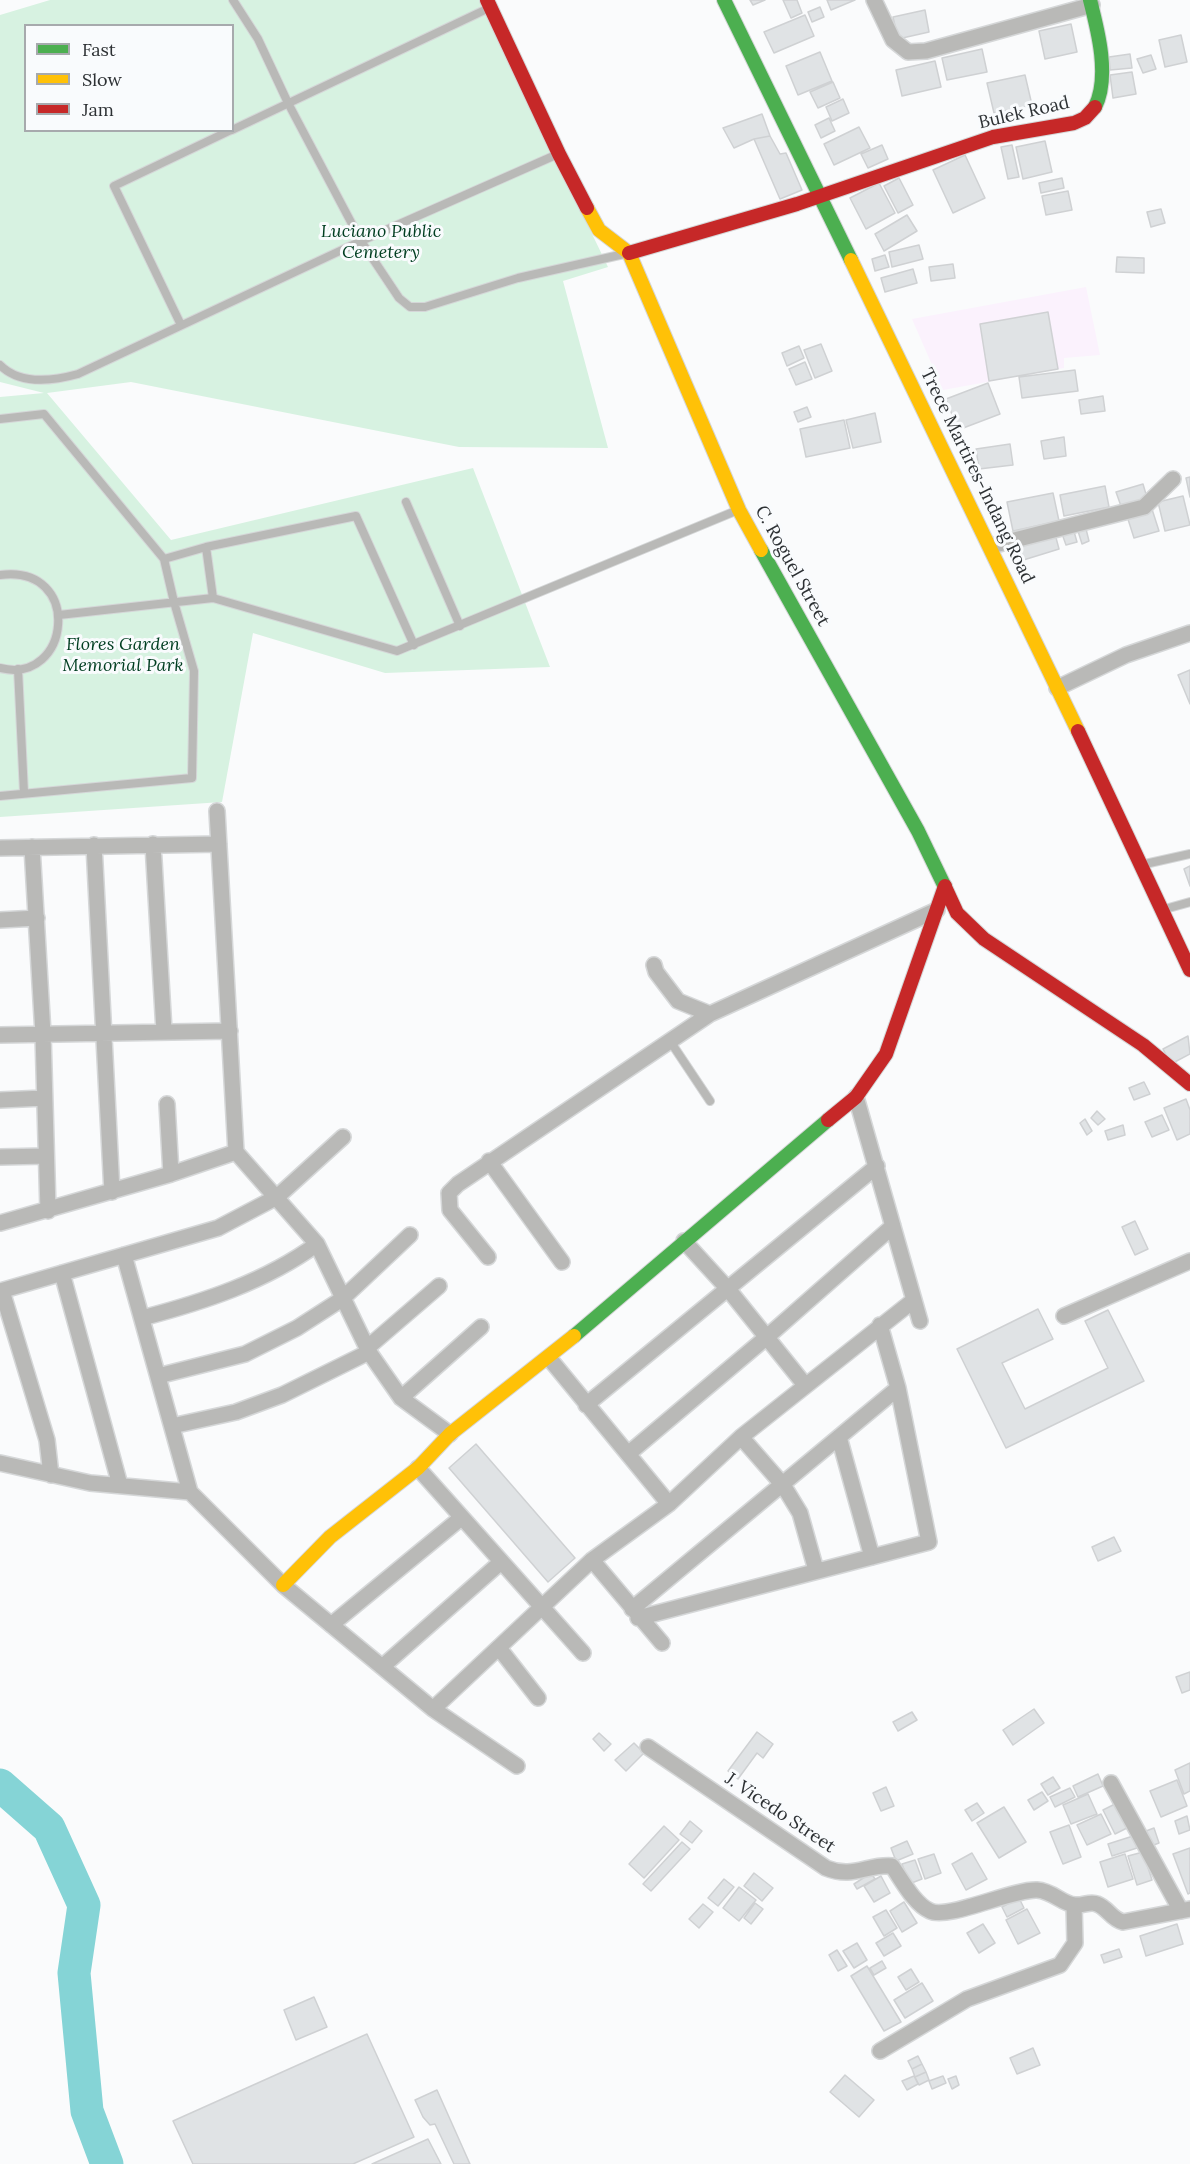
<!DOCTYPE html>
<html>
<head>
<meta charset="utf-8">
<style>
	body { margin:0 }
	#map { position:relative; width:1190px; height:2164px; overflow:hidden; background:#fafbfc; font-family:Lora,serif }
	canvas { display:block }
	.legend { position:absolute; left:24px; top:24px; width:210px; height:108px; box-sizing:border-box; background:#f9fbfd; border:2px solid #a7aaad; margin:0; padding:8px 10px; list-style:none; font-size:18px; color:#2d3134 }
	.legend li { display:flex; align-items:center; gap:12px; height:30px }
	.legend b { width:30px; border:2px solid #a7aaad }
</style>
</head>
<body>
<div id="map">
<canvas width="1190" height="2164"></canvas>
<ul class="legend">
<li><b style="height:8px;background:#4caf50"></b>Fast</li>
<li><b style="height:8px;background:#ffc107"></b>Slow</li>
<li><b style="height:8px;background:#c62828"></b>Jam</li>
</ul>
</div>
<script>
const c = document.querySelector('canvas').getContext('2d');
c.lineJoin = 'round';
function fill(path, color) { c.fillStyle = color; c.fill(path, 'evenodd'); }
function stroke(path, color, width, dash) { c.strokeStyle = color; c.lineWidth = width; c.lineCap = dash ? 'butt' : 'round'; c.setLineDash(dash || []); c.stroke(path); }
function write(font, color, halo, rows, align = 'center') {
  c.font = font + ' Lora,serif'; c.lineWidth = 6; c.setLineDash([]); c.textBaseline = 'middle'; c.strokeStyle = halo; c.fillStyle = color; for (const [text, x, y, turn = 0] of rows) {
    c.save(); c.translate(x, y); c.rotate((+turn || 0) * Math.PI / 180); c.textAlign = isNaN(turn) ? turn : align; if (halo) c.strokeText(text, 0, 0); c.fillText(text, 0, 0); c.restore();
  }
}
fill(new Path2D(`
	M1086 287 1100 355 1064 358V368L943 390 912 319Z`), '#fbf2fd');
fill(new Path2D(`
	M50 0H479L608 267 563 281 608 448 459 447 131 382 47 393 171 540 473 468 550 667 385 673 253 633 222 802 0 817V397L44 393 0 382V15ZM26 26H232V130H26Z`), '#d7f2e1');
stroke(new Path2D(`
	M0 1785 49 1828 84 1905 74 1973 87 2111 107 2164`), '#85d4d6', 33);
const building = new Path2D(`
	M750 0H765L753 5Z
	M783 0H797L802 13 791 18Z
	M827 0H855L831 10Z
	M820 7 824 17 812 22 808 12Z
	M925 10 929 32 898 39 893 17Z
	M805 15 814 36 774 53 764 32Z
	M1071 24 1077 52 1045 59 1039 31Z
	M1181 35 1187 62 1165 67 1159 40Z
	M982 49 987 72 947 80 942 58Z
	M820 52 832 81 798 95 786 66Z
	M1130 54 1132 68 1110 70 1109 57Z
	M1151 55 1156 69 1143 73 1137 59Z
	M935 61 941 87 902 96 896 70Z
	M1132 72 1136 94 1113 98 1110 75Z
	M1025 75 1032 105 994 113 987 83Z
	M833 82 840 98 818 108 810 92Z
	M843 99 849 113 832 121 826 107Z
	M762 114 770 136 754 139 734 148 723 128Z
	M829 118 835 131 821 138 815 125Z
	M859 127 870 148 834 165 824 144Z
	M770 136 780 154 786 153 802 190 780 199 754 139Z
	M1045 141 1052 172 1023 179 1016 147Z
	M882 145 888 159 868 168 861 154Z
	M1012 145 1019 177 1008 179 1001 147Z
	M965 155 985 198 953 213 933 170Z
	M899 178 913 205 898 213 884 186Z
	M1062 178 1064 188 1041 193 1039 183Z
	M879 183 895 213 866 229 850 198Z
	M1068 191 1072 210 1046 215 1042 196Z
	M1161 209 1165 223 1151 227 1147 212Z
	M907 215 917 231 884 251 875 234Z
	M919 245 923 259 892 267 889 252Z
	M885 255 889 267 875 271 872 259Z
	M1117 257 1144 258V273L1116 272Z
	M953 264 955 278 931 281 929 267Z
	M913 269 917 283 885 292 881 278Z
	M1048 312 1058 369 989 381 980 324Z
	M821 344 832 371 815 378 804 350Z
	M799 346 804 358 787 366 782 353Z
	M805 362 812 379 796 385 789 369Z
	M1075 370 1078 391 1022 398 1019 377Z
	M988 383 1000 414 958 430 946 399Z
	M1103 396 1105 411 1081 414 1079 400Z
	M807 407 811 417 798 422 794 412Z
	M875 413 881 442 853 448 846 420Z
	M844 420 850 448 806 457 800 429Z
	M1064 437 1066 456 1044 459 1041 441Z
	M1010 444 1013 465 979 469 976 449Z
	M1190 477V497L1186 478Z
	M1143 484 1148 501 1122 509 1116 492Z
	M1105 486 1109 507 1064 516 1060 495Z
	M1053 493 1059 521 1013 531 1007 502Z
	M1183 496 1190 525 1165 531 1158 502Z
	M1151 506 1159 531 1134 538 1126 513Z
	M1073 528 1077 542 1066 545 1061 531Z
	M1086 529 1089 541 1082 544 1078 531Z
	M1055 534 1059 549 1017 562 1012 547Z
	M1190 670V704L1178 675Z
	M1190 866V886L1184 869Z
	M1188 1036 1190 1054 1171 1064 1163 1049Z
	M1144 1082 1150 1094 1134 1100 1129 1088Z
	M1186 1099 1190 1110V1134L1177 1140 1164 1108Z
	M1097 1111 1105 1119 1098 1125 1091 1118Z
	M1162 1115 1169 1130 1152 1137 1145 1122Z
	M1085 1119 1092 1131 1087 1135 1080 1123Z
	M1123 1125 1125 1135 1108 1140 1105 1131Z
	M1135 1221 1148 1249 1135 1255 1122 1227Z
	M1038 1309 1053 1339 1002 1363 1025 1409 1108 1368 1085 1321 1108 1310 1144 1381 1006 1448 957 1349Z
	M476 1444 575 1558 548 1582 449 1468Z
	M1114 1537 1121 1551 1098 1561 1092 1547Z
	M1190 1672V1690L1182 1693 1176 1677Z
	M1034 1709 1044 1723 1013 1745 1003 1730Z
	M912 1712 917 1720 898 1731 893 1722Z
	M757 1732 773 1744 763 1758 757 1753 738 1779 728 1771Z
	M599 1733 611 1744 604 1751 593 1739Z
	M634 1743 644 1753 626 1771 615 1760Z
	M1190 1763V1791L1184 1794 1175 1770Z
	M1098 1774 1103 1786 1078 1797 1073 1786Z
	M1053 1777 1060 1788 1048 1795 1041 1784Z
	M1177 1780 1187 1806 1161 1817 1150 1791Z
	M886 1787 894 1806 881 1811 873 1793Z
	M1070 1788 1075 1797 1055 1807 1050 1797Z
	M1042 1792 1048 1801 1034 1810 1028 1800Z
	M1088 1794 1097 1814 1071 1824 1063 1805Z
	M977 1803 984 1813 972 1821 965 1810Z
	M1117 1803 1129 1827 1115 1834 1103 1810Z
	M1004 1807 1026 1842 999 1858 977 1823Z
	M1101 1814 1111 1834 1087 1845 1077 1825Z
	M1187 1816 1190 1830 1179 1834 1175 1821Z
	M690 1821 702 1831 692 1843 680 1834Z
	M1069 1825 1081 1857 1063 1864 1050 1832Z
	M664 1826 679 1840 644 1878 629 1864Z
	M1154 1828 1159 1843 1151 1846 1146 1831Z
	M1133 1836 1137 1848 1112 1856 1108 1844Z
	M907 1841 913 1854 896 1861 891 1848Z
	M682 1842 690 1849 651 1891 643 1884Z
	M1190 1848V1893L1188 1894 1173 1854Z
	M1143 1852 1152 1880 1137 1885 1128 1856Z
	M972 1853 987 1879 966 1890 952 1864Z
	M934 1854 941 1873 925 1879 918 1859Z
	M1125 1854 1133 1879 1108 1887 1100 1862Z
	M915 1860 922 1879 909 1884 902 1864Z
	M754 1873 773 1888 762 1901 744 1886Z
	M871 1873 875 1879 857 1889 854 1884Z
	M881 1876 890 1893 874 1902 864 1886Z
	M724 1879 734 1887 718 1906 708 1898Z
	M739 1887 756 1900 739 1921 723 1908Z
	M1019 1898 1024 1908 1007 1917 1002 1907Z
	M904 1902 917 1923 902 1932 890 1911Z
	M755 1903 763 1909 751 1924 744 1918Z
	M703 1904 713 1912 699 1928 689 1919Z
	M1027 1909 1040 1933 1018 1944 1006 1920Z
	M886 1910 897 1928 884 1936 873 1917Z
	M983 1924 995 1943 979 1953 967 1933Z
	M1177 1924 1183 1944 1146 1956 1140 1936Z
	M893 1933 901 1946 884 1956 876 1943Z
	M857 1943 867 1960 854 1968 843 1951Z
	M1119 1949 1122 1957 1104 1963 1101 1955Z
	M837 1950 847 1966 838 1971 829 1955Z
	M882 1961 886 1968 874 1975 870 1968Z
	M867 1966 901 2022 884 2031 851 1976Z
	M911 1969 919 1982 906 1990 898 1977Z
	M922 1983 933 2001 905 2018 894 2000Z
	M314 1997 327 2027 296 2040 284 2010Z
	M367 2034 414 2137 353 2164H193L173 2121Z
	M1033 2048 1040 2065 1017 2074 1010 2058Z
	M918 2056 922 2064 912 2069 908 2061Z
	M922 2064 926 2072 915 2077 912 2069Z
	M926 2072 929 2080 919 2085 915 2077Z
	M845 2075 874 2100 859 2117 830 2092Z
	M914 2076 918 2084 907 2090 902 2081Z
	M943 2076 946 2083 932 2089 929 2081Z
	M956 2076 959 2085 952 2089 948 2079Z
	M437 2090 470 2164H454L435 2124 430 2125 423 2117 415 2100Z
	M428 2139 441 2164H372Z`);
fill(building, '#e0e3e5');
stroke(building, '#cfd1d3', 1.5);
const lane = new Path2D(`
	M233 0 258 39 288 103 361 241 399 298 410 307H425L518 278 624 254
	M232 130 489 8
	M181 325 114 186 231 130
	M0 365C20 385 53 381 78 374L361 241 558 154
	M0 419 44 414 164 559 174 602 194 671 192 778 0 796
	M406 502 460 626
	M206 547 213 598
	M164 559 206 547 356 516 414 645
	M0 575C84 564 71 686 0 668
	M59 615 213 598 397 651 738 510
	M18 669 24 793
	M1145 864 1190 854
	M1165 909 1190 902
	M670 1041 710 1101`);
const street = new Path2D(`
	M874 0 893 40 908 52 926 51 1092 5
	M991 546 1144 507 1173 479
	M1057 688 1126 655 1190 633
	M217 811 236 1152 317 1244 369 1352 401 1398 450 1434
	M153 844 164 1031
	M94 845 112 1192
	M32 847 43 1034 48 1211
	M0 848 219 844
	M0 920 37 918
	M654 965 656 972 678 1001 710 1014
	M0 1035 230 1031
	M856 1097 920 1321
	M0 1100 44 1098
	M167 1104 171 1174
	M0 1157 46 1156
	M489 1161 562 1262
	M0 1223 171 1174 236 1152
	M684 1241 728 1289 805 1385
	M124 1255 190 1492
	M488 1257 450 1210 449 1193 458 1184 710 1014 937 910
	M62 1273 120 1485
	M0 1291 218 1228 277 1197 343 1137
	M2 1291 47 1440 51 1475
	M1064 1316 1190 1261
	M142 1318C203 1302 265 1282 317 1244
	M367 1348 439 1286
	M549 1358 669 1504
	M158 1376 245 1354 297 1328 342 1299 410 1235
	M401 1398 481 1327
	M586 1405 877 1166
	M172 1426 236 1412 282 1395 369 1352
	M741 1437 783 1485 800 1513 816 1570
	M839 1437 872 1557
	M628 1454 768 1336 893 1226
	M0 1463 90 1483 190 1492 283 1585 433 1709 517 1766
	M418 1468 583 1653
	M592 1560 662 1643
	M632 1609 898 1388
	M638 1618 929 1542 898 1388 880 1325
	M331 1625 461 1518
	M499 1648 538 1698
	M382 1667 501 1562
	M433 1709 592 1560 669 1504 741 1437 914 1300
	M648 1747 826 1868C853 1879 867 1864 892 1866 902 1880 914 1904 930 1911 948 1920 1012 1889 1037 1890 1053 1891 1062 1904 1075 1905 1083 1906 1090 1901 1097 1904 1108 1908 1111 1919 1123 1922L1190 1909
	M1111 1783 1181 1911
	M880 2051 967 1999 1060 1965 1075 1943 1074 1905`);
const fast = new Path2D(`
	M724 0 851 260
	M1090 0C1098 31 1110 77 1095 107
	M761 550 918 831 945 887
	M574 1336 828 1120`);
const slow = new Path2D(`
	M587 208 599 230 629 253 739 510 761 550
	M851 260 1078 731
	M283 1585 330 1537 418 1468 450 1434 574 1336`);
const jam = new Path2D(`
	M487 0 559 154 587 208
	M629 253 797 204 993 137 1074 123 1085 118 1095 107
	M1078 731 1190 970
	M945 887 957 913 984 939 1143 1045 1190 1084
	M828 1120 856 1097 886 1054 945 886`);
stroke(lane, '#d5d7d8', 10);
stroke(street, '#d5d7d8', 18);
stroke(fast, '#d5d7d8', 16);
stroke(slow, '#d5d7d8', 16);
stroke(jam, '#d5d7d8', 16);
stroke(lane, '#b9b9b7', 8);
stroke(street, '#b9b9b7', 15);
stroke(fast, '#4caf50', 14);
stroke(slow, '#ffc107', 14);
stroke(jam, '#c62828', 14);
write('18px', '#2d3134', '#f9fbfd', [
	["Bulek Road",1024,113,-13],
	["Trece Martires-Indang Road",977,476,64],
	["C. Roguel Street",792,566,61],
	["J. Vicedo Street",780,1813,34]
]);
write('italic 18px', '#003e21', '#f9fbfd', [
	["Luciano Public",381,232],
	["Cemetery",381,253],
	["Flores Garden",123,645],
	["Memorial Park",123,666]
]);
</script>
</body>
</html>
